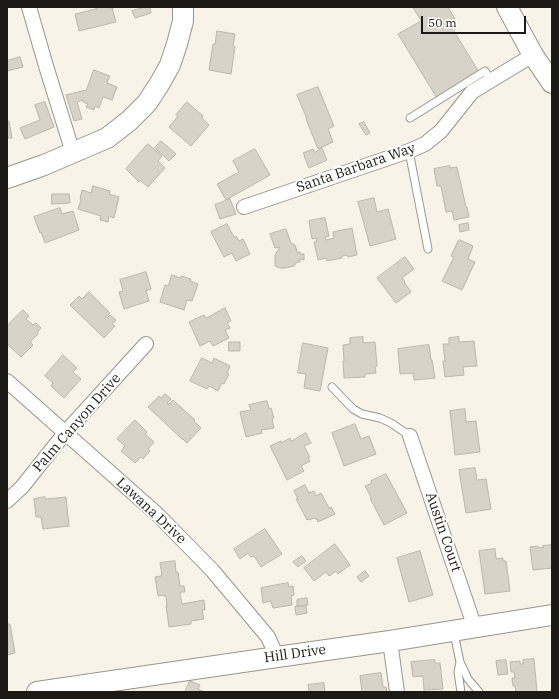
<!DOCTYPE html>
<html>
<head>
<meta charset="utf-8">
<style>
	body { margin:0 }
	#map { position:relative; width:559px; height:699px; overflow:hidden; background:#f8f3e8; font-family:"IBM Plex Serif",serif }
	canvas { display:block }
	.frame { position:absolute; inset:0; border:8px solid #1b1a16; pointer-events:none }
	.scale { position:absolute; left:421px; top:16px; width:105px; height:18px; box-sizing:border-box; border:2px solid #1b1a16; border-top:0; padding-left:5px; font-size:12px; line-height:14px; white-space:nowrap; color:#1b1a16; -webkit-text-stroke:3px #fff; paint-order:stroke }
</style>
</head>
<body>
<div id="map">
<canvas width="559" height="699"></canvas>
<div class="frame"></div>
<div class="scale">50 m</div>
</div>
<script>
const c = document.querySelector('canvas').getContext('2d');
c.lineJoin = 'round';
function fill(path, color) { c.fillStyle = color; c.fill(path, 'evenodd'); }
function stroke(path, color, width, dash) { c.strokeStyle = color; c.lineWidth = width; c.lineCap = dash ? 'butt' : 'round'; c.setLineDash(dash || []); c.stroke(path); }
function write(font, color, halo, rows, align = 'center') {
  c.font = font + ' "IBM Plex Serif",serif'; c.lineWidth = 4; c.setLineDash([]); c.textBaseline = 'middle'; c.strokeStyle = halo; c.fillStyle = color; for (const [text, x, y, turn = 0] of rows) {
    c.save(); c.translate(x, y); c.rotate((+turn || 0) * Math.PI / 180); c.textAlign = isNaN(turn) ? turn : align; if (halo) c.strokeText(text, 0, 0); c.fillText(text, 0, 0); c.restore();
  }
}
const building = new Path2D(`
	M95 7H114V8H112L116 22 79 31 75 14 96 9Z
	M146 7H150L151 13 135 18 132 11Z
	M413 7H448L455 19 449 23 479 72 437 98 398 34 421 21Z
	M217 31 235 34 233 46 235 47 231 74 209 70 213 44H215Z
	M20 57 23 67 7 71V61Z
	M94 70 110 76 107 83 117 87 112 100 103 97 99 108 95 106 94 110 86 107 88 104 83 102V100L77 102 82 119 74 121 66 95 86 90Z
	M318 87 334 126 328 129 333 142 318 149 306 119H307L297 95Z
	M45 102 54 127 25 139 20 128 40 120 35 105Z
	M187 102 203 116 202 118 209 125 191 146 169 127 178 116 176 115Z
	M7 121H9L12 138H7Z
	M364 122 370 133 366 135 359 124Z
	M161 141 176 154 169 161 155 148Z
	M148 144 162 156 158 161 165 168 148 187 140 180 139 182 126 169Z
	M322 148 327 160 309 168 304 156H305L303 153 313 149 315 152Z
	M255 149 270 175 226 200 217 184 239 172 233 161Z
	M450 166V168L457 167 466 207H467L469 217 454 220 452 211 446 212 441 186H437L434 169Z
	M93 186 110 191 109 194 119 197 114 218 109 216 108 222 100 220 101 216 78 209 81 200 80 199 82 190 91 193Z
	M52 194H69L70 203 52 204Z
	M374 198 377 212 388 209 396 239 370 246 358 202Z
	M230 199 236 214 220 219 215 205Z
	M60 208 62 214 73 211 79 230 45 243 41 232 40 233 34 217Z
	M325 218 329 236 325 237 326 240 334 238 333 232 352 228 357 255 348 257 347 255 342 256V258L327 261 326 258 318 260 314 242 317 241 316 238 312 239 309 221Z
	M468 223 469 230 460 232 459 225Z
	M227 224 234 237 236 236 239 241 243 239 250 254 236 261 232 253 224 257 211 232Z
	M286 229 291 243 295 245 297 252H300V254H304V260L300 259V262H297L294 266 286 268H280L275 266V255L280 247 275 248 270 234Z
	M460 240 473 246 468 259 475 262 462 290 442 281 454 257 451 256 458 241Z
	M405 257 414 269 402 278 405 281 404 282 411 292 396 303 377 278Z
	M146 272 151 289 146 291 149 301 124 309 119 292 123 291 120 280Z
	M172 275 180 278 181 276 191 279 190 281 198 284 192 301 187 300 184 310 160 302 165 285 168 286Z
	M89 292 110 313 105 317 107 318 110 315 116 320 112 324 115 326 104 338 70 305 79 296 82 299Z
	M225 308 231 321 227 323 230 328 225 330 229 338 213 346 210 341 200 346 189 322 204 315 206 318Z
	M23 310 29 316 26 319 33 325 36 323 41 328 37 333 38 334 30 342 33 345 21 357 7 344V326Z
	M363 337V343L375 342 377 366 375 367 376 373 365 374V377L344 378 343 361H344L343 345 350 344V338Z
	M459 337V342L474 341 477 366 463 367 464 375 445 377 443 361H445L443 344H449V338Z
	M229 342H240V351H229Z
	M303 343 328 348 320 391 304 388 306 374 298 373Z
	M429 345 431 360H432L435 378 414 380 413 373 400 374 398 349Z
	M63 355 77 368 73 372 81 379 64 398 51 386 53 383 45 376Z
	M202 358 212 363 214 358 230 366 227 373 229 374 224 384 222 383 218 391 209 386 207 389 190 381Z
	M165 394 171 399 167 403 169 404 173 400 195 420 194 421 201 428 187 443 183 439V440L148 407 159 396 161 398Z
	M267 401 269 409 271 408 274 418 272 419 274 428 261 430 262 433 246 437 240 412 251 410 249 405Z
	M465 409 466 422 476 421 480 452 455 455 450 411Z
	M135 420 147 432 145 434 154 442 148 449 150 451 143 459 141 457 135 463 121 451 125 446 117 439Z
	M355 424 361 439 369 436 376 454 344 466 332 433Z
	M306 433 311 443 304 446 310 457 308 458 310 461 301 466 304 471 287 480 270 446 281 441V443L290 438 291 441Z
	M475 468 477 480 486 479 491 509 466 513 459 470Z
	M386 474 407 513 384 525 370 498 371 497 365 486 372 483 371 481Z
	M305 485 309 493 314 491 316 496 321 493 329 508 331 507 335 514 318 522 317 519H315L314 518 309 520 308 519 307 520 296 499H298L294 491Z
	M45 497 46 499 66 497 69 526 43 529 41 517H36L34 499Z
	M265 529 282 554 261 567 254 556 251 557 248 553 240 559 234 549Z
	M335 544 350 565 338 574 336 571 329 576 326 572 314 581 304 568Z
	M552 545V568L533 570 530 547 538 546 539 548 544 547 543 546Z
	M495 549 496 559 503 558V561H506L510 591 485 594 479 551Z
	M420 551 433 595 409 602 397 558Z
	M302 556 306 561 298 567 293 562Z
	M175 561 176 572H178L180 586H184L185 592H181L180 594 182 604 204 600 205 610H202L204 619 191 621V624L169 627 166 606H167L166 596H164V595L158 596 155 577 161 576V575H162L160 563Z
	M365 571 369 576 361 582 357 577Z
	M288 583 289 587 293 586 294 595 291 596 292 605 273 608 271 601 263 603 261 588Z
	M307 598 308 605 297 606V600Z
	M306 606 307 613 296 615 295 607Z
	M7 624H10L15 653 7 655Z
	M534 659 537 692H516L515 686H513L512 678H515L514 672H511L510 662 520 661V664H523V660Z
	M435 660V663H440L443 689 424 690 423 676 413 677 411 662Z
	M506 660 508 674 498 675 496 661Z
	M381 673 383 687H386L387 692H362L360 676Z
	M190 681 200 685 198 689 205 692H185Z
	M324 683 325 692H305L309 691 308 685Z`);
fill(building, '#d7d3c8');
stroke(building, '#bbb6ac', 1);
const lane = new Path2D(`
	M410 118 485 71 491 81
	M409 151 428 249
	M332 387 353 409 362 414 380 418 391 423 410 436
	M454 633 460 662 468 679 479 692
	M460 662 458 672 461 692`);
const street = new Path2D(`
	M29 7 46 66 73 153
	M244 207 409 151 425 144 441 131 472 92 533 55
	M7 381 158 515 212 570 268 637 277 657
	M410 436 475 628
	M7 501 22 487 65 433 146 344
	M390 641 397 692`);
const secondary = new Path2D(`
	M507 7 533 55 552 83
	M7 178 44 165 107 138 129 121 147 103 160 83 170 65 177 44 183 21V7
	M37 692 277 657 390 641 552 615`);
stroke(lane, '#9a958b', 9);
stroke(street, '#9a958b', 16);
stroke(secondary, '#9a958b', 22);
stroke(lane, '#fff', 7);
stroke(street, '#fff', 14);
stroke(secondary, '#fff', 20);
write('14px', '#1b1a16', '#fff', [
	["Santa Barbara Way",356,168,-19],
	["Palm Canyon Drive",77,423,-49],
	["Lawana Drive",151,511,43],
	["Austin Court",443,532,71],
	["Hill Drive",295,654,-8]
]);
</script>
</body>
</html>
